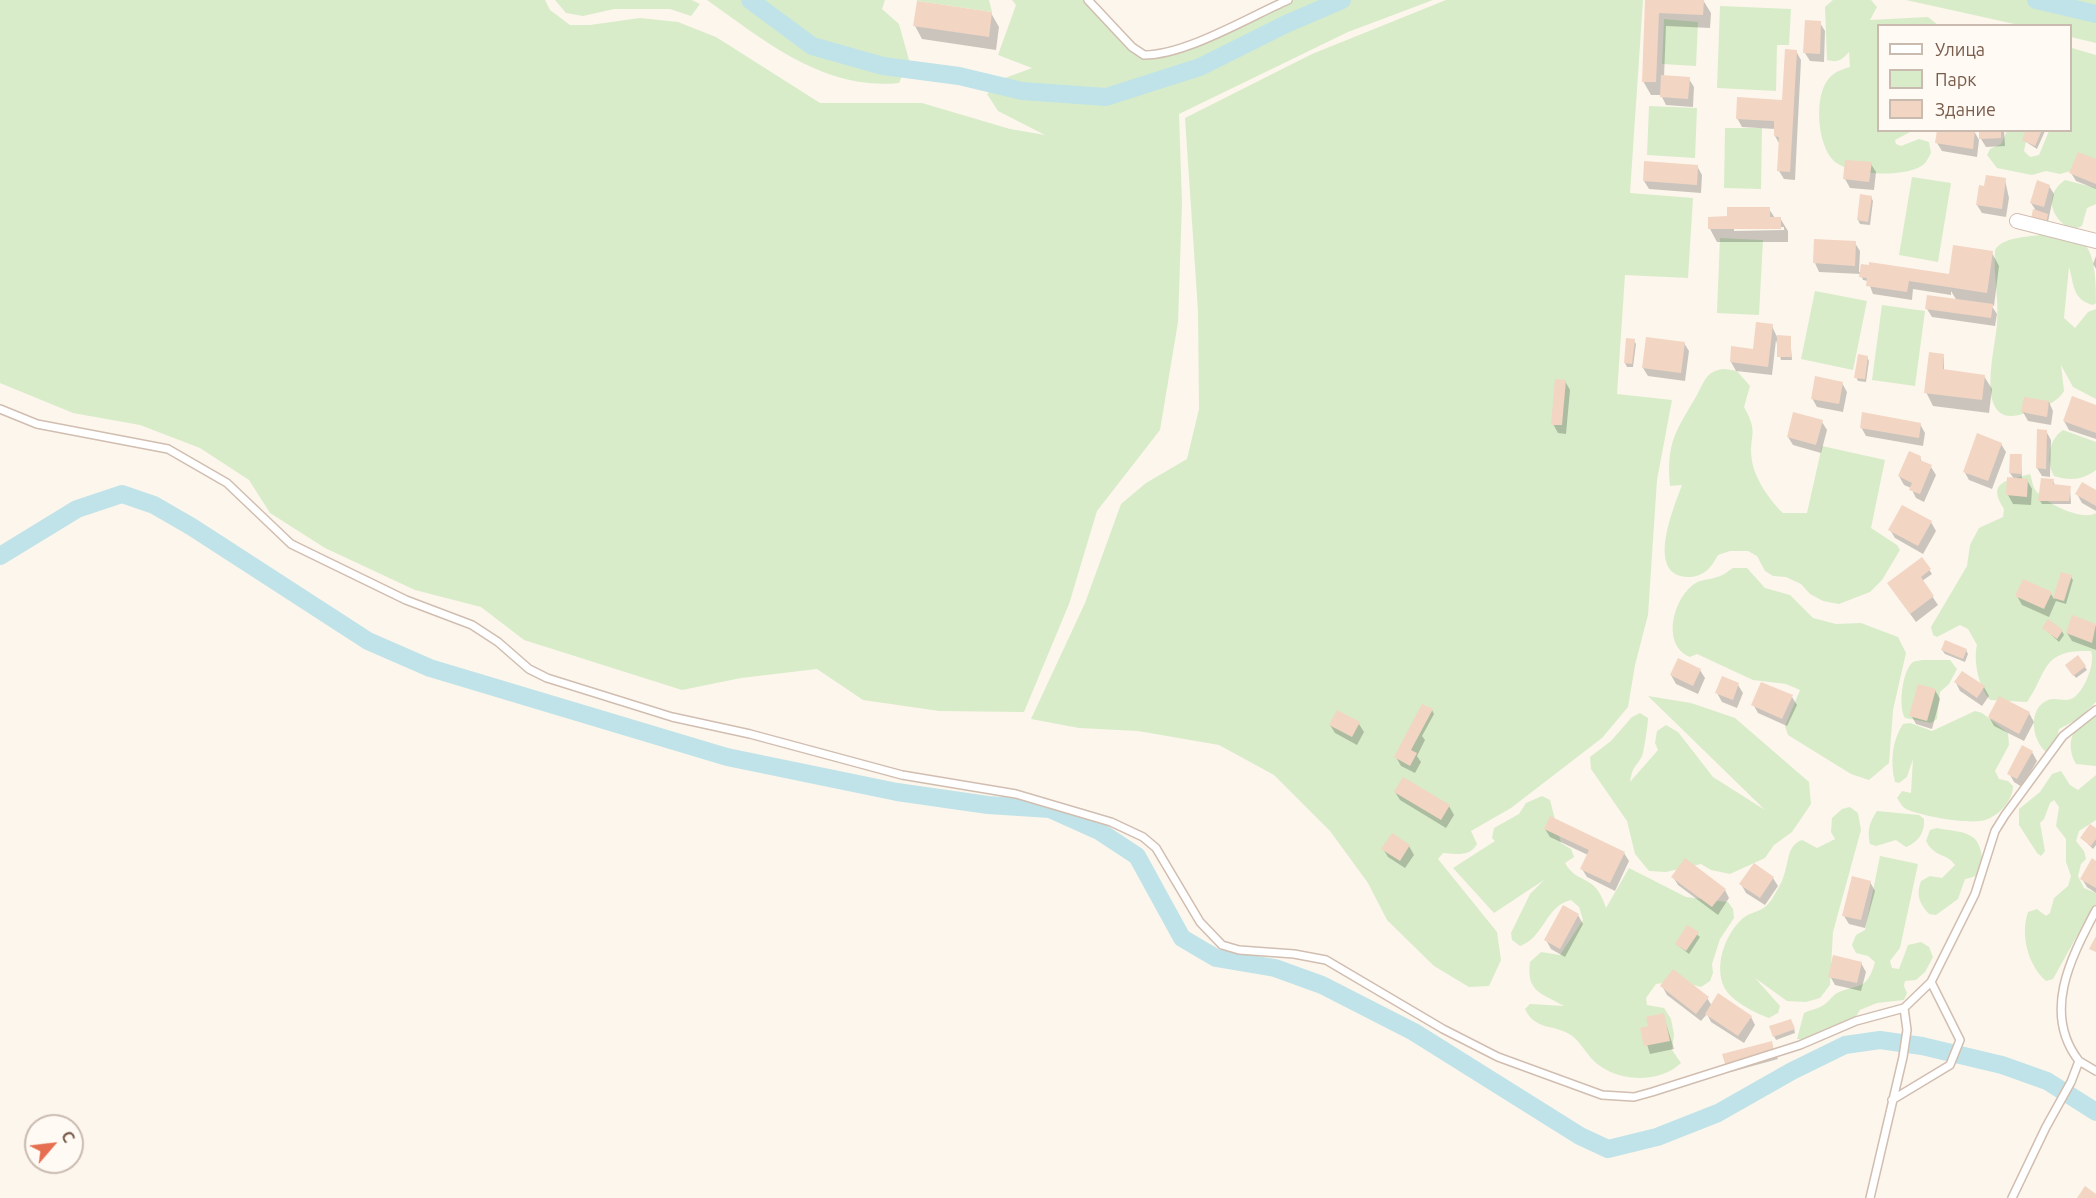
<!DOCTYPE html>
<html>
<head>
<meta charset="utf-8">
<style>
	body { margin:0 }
	#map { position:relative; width:2096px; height:1198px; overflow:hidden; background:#fdf6ec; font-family:Ubuntu,sans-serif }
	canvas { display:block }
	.legend { position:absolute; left:1877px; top:24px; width:195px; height:108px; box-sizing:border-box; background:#fffaf3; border:2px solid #cabbb1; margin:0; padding:8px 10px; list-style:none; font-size:18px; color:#7a5c4d }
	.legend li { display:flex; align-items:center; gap:12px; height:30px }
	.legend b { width:30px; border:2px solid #cabbb1 }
	.north { position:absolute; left:24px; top:1114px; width:60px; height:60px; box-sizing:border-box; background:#fffaf3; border:2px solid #cabbb1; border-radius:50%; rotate:62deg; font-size:16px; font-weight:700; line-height:24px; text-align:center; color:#7a5c4d }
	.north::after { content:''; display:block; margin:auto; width:21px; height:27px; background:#e76f51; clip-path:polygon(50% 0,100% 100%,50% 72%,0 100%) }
</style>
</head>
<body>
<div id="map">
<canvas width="2096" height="1198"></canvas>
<ul class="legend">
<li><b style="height:8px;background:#fff"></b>Улица</li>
<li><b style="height:16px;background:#d8ecc9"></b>Парк</li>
<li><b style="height:16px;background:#f3d5c3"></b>Здание</li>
</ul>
<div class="north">С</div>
</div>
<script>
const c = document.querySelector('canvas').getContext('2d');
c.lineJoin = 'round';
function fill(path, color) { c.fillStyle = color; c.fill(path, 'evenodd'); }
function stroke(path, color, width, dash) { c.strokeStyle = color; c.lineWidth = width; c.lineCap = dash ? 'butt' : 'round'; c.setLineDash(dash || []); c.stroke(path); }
fill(new Path2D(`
	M0 0H545L550 10 570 25H590L640 18 678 22 716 37 820 103H922L1010 129 1045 135 998 111 987 94 1005 78 1032 68 998 55 1016 5 1012 0H1093L1146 54 1166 52 1284 0H1433L1348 32 1179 114 1182 203 1178 322 1160 430 1097 511 1069 604 1024 712 939 711 863 700 817 669 741 678 682 690 524 640 481 607 415 590 325 548 270 513 249 480 200 448 140 425 73 413 0 383Z
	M555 0H692L700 4 691 16 670 9H614L583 16 566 13Z
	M707 0H885L882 9 899 24 909 60 899 83C824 91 765 41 707 0Z
	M917 0H989L992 12 917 1Z
	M1446 0H1643L1630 193 1693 198 1688 278 1625 275 1617 394 1672 400 1657 480 1648 615 1635 665 1628 707 1602 738 1511 808 1471 831 1477 844C1470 857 1457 854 1443 853L1438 859 1497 932 1501 960 1489 986 1469 987 1434 966 1387 920 1368 883 1330 831 1274 775 1219 745 1138 731 1079 728 1031 719 1085 603 1121 504 1146 483 1187 459 1199 409 1198 311 1185 118 1312 54Z
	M1871 0 1877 7 1870 20 1928 17 1938 25 1878 26V130L1912 131 1895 140 1896 144 1901 146 1919 139 1929 142 1931 153C1929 157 1926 163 1923 165 1905 178 1849 176 1833 160 1818 145 1814 99 1827 81 1833 72 1840 70 1850 67L1849 52C1842 60 1838 63 1827 60L1825 7 1833 0Z
	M1906 0H2096V43L2071 37 2070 26 2019 25Z
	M1720 6 1791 9 1789 45H1777L1776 91 1717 88Z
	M1664 19 1698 22 1696 66 1662 64Z
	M2072 48 2096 55V159L2085 167 2060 174 2046 171 2032 175 1997 168 1987 155 1990 149 2001 144 2007 131H2028L2024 151 2030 157 2039 155 2049 131 2070 130Z
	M1649 106 1697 108 1695 158 1647 155Z
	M1725 128H1762L1761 189 1724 188Z
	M1912 177 1951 183 1938 262 1899 255Z
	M2065 180 2096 188V204L2087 208 2082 226 2072 230C2051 219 2043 195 2065 180Z
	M2046 234C2056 235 2070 235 2079 239 2096 249 2096 283 2096 303L2093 305C2072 300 2074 283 2069 267L2064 318 2075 328 2088 312 2096 309V399L2073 387 2061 365 2064 391C2055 405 2042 407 2026 413 1971 433 1996 348 1997 323 1999 299 1993 274 1995 250 2003 236 2031 237 2046 234Z
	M1720 238 1763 240 1759 315 1717 313Z
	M1815 291 1867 301 1853 370 1801 359Z
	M1882 305 1925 311 1915 386 1872 380Z
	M1725 369 1737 371 1750 386 1744 407C1760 435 1748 435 1752 461 1755 479 1770 501 1783 513H1807L1822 446 1885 460 1871 528 1897 545 1900 550 1882 580 1870 592 1839 604 1823 601 1810 594 1801 584 1786 577 1773 576 1765 571 1757 556 1748 551H1730L1718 555C1712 567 1704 576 1691 577 1643 579 1674 507 1682 485L1670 486C1666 442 1676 431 1697 395 1705 380 1707 370 1725 369Z
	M2063 430 2096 442V470C2083 480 2070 481 2054 476 2046 461 2048 440 2063 430Z
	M2030 474C2032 479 2032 483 2034 488 2042 502 2082 522 2096 513V702L2078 719 2059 729 2055 748 2046 752C2032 740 2027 709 2048 700 2056 697 2064 702 2071 699 2083 695 2096 663 2091 651 2041 649 2048 672 2027 702L1990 700C1979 688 1973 661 1977 645L1968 629 1960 625 1937 637 1933 635 1931 627 1967 566 1970 545 1979 528 2003 517 2004 509C1986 481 2007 481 2030 474Z
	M1733 568H1747L1765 588 1790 595 1813 618 1836 624 1861 623 1898 637 1906 653 1893 710 1889 763 1869 780 1851 774 1788 735 1785 726 1800 690 1786 684 1753 680 1697 654 1690 657C1661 645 1673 599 1694 584 1701 579 1709 580 1717 577 1723 576 1728 571 1733 568Z
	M1923 660H1950L1957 669 1949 684 1940 692 1937 719 1931 723 1905 718C1898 708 1902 670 1913 662 1916 661 1920 660 1923 660Z
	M1648 696 1691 703 1735 718 1809 782 1811 804 1792 832 1774 845 1765 858 1730 874 1711 870 1701 864 1666 872 1649 871 1635 854 1627 821 1591 769 1590 757 1611 741 1632 717 1640 713 1648 718C1648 724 1644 752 1642 756 1636 768 1633 764 1630 782L1658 750 1655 743 1657 731 1666 725 1678 732 1713 777 1765 810Z
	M1975 711 1982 713 2008 733 2009 745 1995 771 1999 779 2008 781 2013 786C2013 800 1999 816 1985 820 1970 825 1921 816 1906 809 1902 807 1900 802 1897 798L1902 791 1911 793 1913 759 1907 777 1899 783 1895 782C1890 763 1892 740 1903 724L1910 723 1932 731Z
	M2096 714V766L2076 764C2064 742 2073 723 2096 714Z
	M2061 771 2070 785 2078 790 2096 775V820L2079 831 2076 841 2084 851 2086 859 2081 864 2078 876 2084 888 2096 893V917L2087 918 2053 979 2046 981C2028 965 2020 935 2028 912L2037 909 2046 916 2050 913 2054 898 2068 886 2071 876 2066 862V839L2056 826 2059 807 2054 800 2050 803 2044 819 2040 823 2045 851 2041 856 2037 853 2019 825V809L2040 792 2052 774Z
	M1542 796 1550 800 1561 843 1571 849 1574 857 1565 863C1578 886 1595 872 1606 908L1629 868 1686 897 1728 902 1733 909 1734 918 1720 939 1712 964 1713 973 1710 981 1701 987 1678 981 1656 984 1646 998 1647 1005 1664 1008 1671 1019 1674 1034 1672 1050 1681 1063C1660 1083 1623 1082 1600 1066 1588 1058 1582 1043 1571 1035 1555 1024 1535 1031 1525 1009L1530 1004 1564 1006C1542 993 1526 993 1530 962L1541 952 1560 955 1583 920 1579 907 1571 900C1545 906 1545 937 1520 946L1512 940 1511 933 1530 894 1544 880 1494 913 1453 868 1495 841 1492 838 1494 828 1519 814 1526 803Z
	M1850 807 1858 813 1861 830 1833 932 1830 985 1820 998 1806 1002 1787 1001 1755 978 1780 1006 1778 1013 1769 1018C1755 1013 1731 1001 1724 987 1714 965 1725 935 1742 919 1752 910 1762 914 1772 899 1776 892 1782 883 1784 875 1789 862 1787 845 1802 840L1817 848 1835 839 1831 832 1832 818 1842 809Z
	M1877 811 1919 815 1924 819C1925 833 1918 842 1906 847L1896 840 1876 846 1870 844C1867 831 1869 823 1877 811Z
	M1937 828C1949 831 1964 830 1974 838 1982 845 1985 865 1978 874 1975 877 1970 878 1965 879L1958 899 1936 915 1929 914C1919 903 1916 895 1921 881L1930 876 1942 878 1955 865C1947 853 1935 858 1926 841L1930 830Z
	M1880 856 1918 864 1900 948 1890 961 1892 968 1899 969 1908 945 1921 942 1929 947 1933 957 1925 972 1916 980 1905 981 1904 986 1907 993 1904 1000 1877 1003 1860 1010 1855 1018 1804 1040 1797 1039 1804 1013C1810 1010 1817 1009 1822 1006 1828 1003 1831 997 1837 993 1859 983 1867 991 1875 962L1868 956 1856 953 1852 945 1856 935 1865 930Z`), '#d8ecc9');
fill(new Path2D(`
	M1647 0H1703L1711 13 1710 28 1666 26 1664 77 1689 79 1694 87 1693 107 1666 105 1661 95H1651L1643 81Z
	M991 13 999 27 996 50 922 39 915 26Z
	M1820 23 1825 31 1824 62 1810 61 1805 53Z
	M1796 51 1801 60 1795 180 1784 179 1779 171 1780 145 1775 136V129L1742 127 1737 118 1783 101Z
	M1981 130H2004L2005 146 1986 147 1981 139Z
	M2027 130 2045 131 2037 149 2023 140Z
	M1974 131 1979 140 1977 157 1942 151 1937 143Z
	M2096 160V189L2076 181 2071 173Z
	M1871 164 1876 172 1874 190 1850 188 1845 179Z
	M1697 166 1702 175 1701 193 1649 189 1644 181Z
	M2005 180 2009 198 2006 217 1982 213 1977 205 1986 187Z
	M2049 186 2054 194 2047 226 2032 218 2035 209 2031 203Z
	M1871 197 1873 201 1870 225 1860 224 1858 220Z
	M1769 209 1775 218H1780L1788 231V242H1717L1710 229 1729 218ZM1784 227V230L1734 231V228Z
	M1855 243 1860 251 1859 272H1861L1950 275 1992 253 1999 266 1994 306 1991 305 1997 314 1995 326 1932 317 1927 309 1957 301 1951 291V295L1913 289 1912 300 1873 294 1868 281 1863 280 1861 274 1819 272 1815 263Z
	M2096 256V269L2093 264Z
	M1772 326 1777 337H1790L1792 360H1781L1776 340 1772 375 1736 371 1731 362 1754 350Z
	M1634 341 1636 344 1633 367H1627L1625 363Z
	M1684 343 1689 351 1685 381 1648 376 1643 368Z
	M1944 356V371L1984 376 1992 389 1989 413 1933 406 1926 392Z
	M1867 357 1869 361 1866 382 1858 381 1856 377Z
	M1565 381 1570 390 1566 434 1558 433 1553 424Z
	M1842 383 1847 392 1843 412 1817 407 1812 398Z
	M2049 402 2053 411 2051 425 2028 421 2023 412Z
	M2096 407V439L2069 430 2064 421Z
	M1822 422 1827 430 1821 453 1793 445 1788 437Z
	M1920 424 1925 433 1923 446 1866 436 1861 427Z
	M2046 431 2051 440 2050 477 2042 476 2037 468Z
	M2001 444 2006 452 1992 489 1969 480 1964 471Z
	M2021 456 2022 480H2027L2032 489 2031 505 2013 504 2008 495 2014 479 2010 473Z
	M1920 457 1922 463 1931 467 1936 475 1924 502 1916 498 1911 488 1904 485 1899 476Z
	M2053 481 2055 485 2070 488 2071 504H2042L2040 501Z
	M2096 492V511L2082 503 2077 494Z
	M1903 507 1931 522 1936 531 1923 554 1895 538 1890 530Z
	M1922 559 1932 574 1922 581 1938 605 1916 622 1894 592Z
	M2062 574 2071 577 2073 580 2066 604 2056 601 2049 617 2022 605 2017 596 2051 594 2054 599Z
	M2073 617 2096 626V650L2072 641 2067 633Z
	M2044 628 2062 631 2064 635 2059 642Z
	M1942 650H1966L1968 654 1965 662 1945 654Z
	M2085 667 2087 670 2076 678 2069 669Z
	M1700 670 1705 678 1698 694 1676 684 1671 675Z
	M1956 683 1984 687 1989 696 1982 706 1960 691Z
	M1738 685 1743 693 1737 708 1722 702 1717 693Z
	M1935 690 1940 699 1932 729 1916 724 1911 715Z
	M1792 697 1797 705 1787 726 1758 713 1753 704Z
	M1999 698 2029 713 2034 722 2024 741 1994 726 1989 717Z
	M1432 710 1434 714 1422 736 1425 740 1417 756 1421 762 1415 773 1401 766 1396 757Z
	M1359 724 1364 732 1357 745 1335 733 1330 725Z
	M2032 752 2037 761 2022 787 2014 782 2009 773Z
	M1395 792 1449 806 1454 815 1446 828 1400 800Z
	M1545 829 1624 853 1629 861 1615 891 1587 877 1582 869 1588 855 1550 837Z
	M2096 830V845L2093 849 2082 838Z
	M1409 846 1414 855 1405 868 1388 857 1383 849Z
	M2096 862V893L2087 887 2082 879Z
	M1673 877 1725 890 1729 898 1718 915 1678 885Z
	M1773 878 1778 886 1765 905 1746 893 1741 884Z
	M1870 882 1875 891 1865 928 1849 924 1844 916Z
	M1578 915 1583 924 1565 957 1551 949 1546 940Z
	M1688 927 1700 937 1689 954 1676 944Z
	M1861 963 1866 972 1861 991 1835 985 1830 976Z
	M1662 986 1707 998 1712 1006 1751 1017 1755 1025 1744 1043 1711 1022 1707 1014 1701 1021 1667 995Z
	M1663 1014 1674 1049 1650 1054 1642 1029 1651 1027Z
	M1793 1024 1795 1033 1776 1040 1774 1036Z
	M1771 1043 1778 1059 1731 1072 1726 1063Z`), '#0003');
stroke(new Path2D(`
	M750 0 812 46 883 66 959 76 1022 91 1106 97 1200 67 1286 24 1342 0
	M2036 0 2096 14
	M0 556 77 509 122 494 154 505 192 527 368 641 430 668 727 757 897 792 988 805 1050 809 1099 831 1137 856 1182 938 1216 958 1275 968 1322 985 1414 1032 1580 1136 1608 1149 1657 1137 1718 1113 1792 1071 1845 1045 1880 1040 1922 1046 2002 1065 2047 1081 2096 1112`), '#bfe3e8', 18);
fill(new Path2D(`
	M1645 0H1704L1703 15 1659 13 1656 82H1642Z
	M917 1 992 12 989 37 913 26Z
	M1805 20 1821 21 1820 54 1803 53Z
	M1785 49 1797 50 1790 172 1777 171 1779 137 1774 136V121L1736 119 1737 97 1782 100Z
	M1661 75 1690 77 1688 99 1660 97Z
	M1937 130H1975L1973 149 1935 143Z
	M1979 130H2001V138L1979 139Z
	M2026 130H2042L2035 146 2022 140Z
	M2078 152 2096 159V184L2069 173Z
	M1845 160 1872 162 1869 182 1843 179Z
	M1644 161 1698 165 1697 185 1643 181Z
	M1986 175 2006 178 2002 209 1976 205 1979 185 1984 186Z
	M2037 180 2050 185 2044 207 2030 203Z
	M1860 194 1872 196 1868 222 1857 220Z
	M1727 207H1770V217H1781V229H1708V217L1727 216Z
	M2033 209 2048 214 2046 223 2031 219Z
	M1814 239 1856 241 1855 266 1813 263Z
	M1953 245 1993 251 1987 293 1909 281 1907 292 1866 286 1867 278 1859 277 1861 264 1869 265V262L1949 274Z
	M1927 295 1993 304 1991 318 1925 309Z
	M1756 322 1773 324 1768 367 1730 362 1731 346 1753 349Z
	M1777 335 1791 336V357H1777Z
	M1646 337 1685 342 1681 373 1642 368Z
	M1626 338 1635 339 1632 364 1624 363Z
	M1929 352 1944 354 1943 369 1985 375 1982 400 1924 393Z
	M1858 354 1868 356 1865 379 1854 378Z
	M1815 376 1843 382 1839 404 1811 399Z
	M1555 379 1566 380 1562 425H1551Z
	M2072 396 2096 405V433L2063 421Z
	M2024 397 2049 401 2047 417 2021 412Z
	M1793 412 1823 420 1816 445 1787 437Z
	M1862 412 1921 423 1919 438 1860 428Z
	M2037 429 2047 430 2046 469 2036 468Z
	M1977 433 2002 443 1988 481 1963 472Z
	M1909 451 1921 456 1920 460 1932 465 1920 494 1909 490 1912 483 1898 476Z
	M2010 454H2022L2021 474 2009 473Z
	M2007 477 2028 479 2027 497 2006 495Z
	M2041 478 2054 479 2053 484 2071 486 2069 501H2038Z
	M2082 482 2096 490V506L2075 494Z
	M1902 505 1932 521 1918 546 1888 530Z
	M1922 557 1931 569 1921 577 1934 596 1910 614 1887 583Z
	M2061 572 2072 575 2064 601 2053 598Z
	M2023 579 2052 592 2044 609 2015 596Z
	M2072 615 2096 624 2092 643 2066 633Z
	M2048 619 2063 630 2057 639 2042 628Z
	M1945 640 1967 649 1963 659 1941 650Z
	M2078 655 2086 666 2073 676 2065 665Z
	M1678 658 1701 669 1693 686 1670 675Z
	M1962 671 1985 686 1977 698 1954 682Z
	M1722 676 1739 683 1733 700 1715 693Z
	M1761 682 1793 695 1782 719 1751 705Z
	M1918 684 1936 689 1927 721 1909 716Z
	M1999 696 2030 712 2019 734 1988 717Z
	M1422 704 1433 709 1411 750 1417 753 1410 766 1394 757Z
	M1337 710 1360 722 1352 737 1329 725Z
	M2022 745 2033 751 2017 779 2007 774Z
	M1403 777 1450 805 1441 820 1394 792Z
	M1550 816 1625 852 1610 883 1580 869 1589 850 1544 829Z
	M2090 824 2096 828V839L2091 846 2080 838Z
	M1392 833 1410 845 1400 861 1381 849Z
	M1685 858 1726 889 1712 907 1671 877Z
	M2092 858 2096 861V888L2080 879Z
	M1754 863 1774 877 1760 898 1739 884Z
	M1852 876 1871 881 1861 920 1842 916Z
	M1563 905 1579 914 1560 949 1544 940Z
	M1687 925 1699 932 1686 951 1675 944Z
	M2096 936V952L2089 949Z
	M1833 955 1862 962 1857 983 1828 977Z
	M1673 969 1709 997 1696 1014 1660 986Z
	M1718 993 1752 1016 1738 1036 1705 1014Z
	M1664 1013 1670 1041 1644 1046 1640 1028 1648 1026 1646 1017Z
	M1791 1019 1795 1029 1773 1037 1769 1026Z
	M1772 1041 1774 1051 1725 1064 1722 1054Z
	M2085 1186 2096 1194V1198H2077Z`), '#f3d5c3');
const service = new Path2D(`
	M1088 0 1132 47 1144 55C1186 55 1249 17 1288 0
	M0 409 37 424 168 449 227 483 291 544 406 600 472 625 498 642 529 669 547 678 672 717 750 734 902 775 1016 794 1111 822 1143 837 1156 848 1200 922 1222 945 1239 950 1294 954 1326 960 1443 1029 1498 1057 1602 1095 1634 1097 1652 1092 1800 1045 1856 1021 1904 1008 1931 982 1975 894 1995 831 2005 815 2063 736 2096 710
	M2079 1061 2096 1071
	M1892 1100 1950 1065 1960 1040 1931 982
	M1870 1198 1903 1057 1907 1030 1904 1008
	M2012 1198 2046 1127 2071 1082 2079 1061C2041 1012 2072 956 2096 910`);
const minor = new Path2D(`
	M2017 221 2096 241`);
stroke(service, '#d1beb0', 10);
stroke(minor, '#d1beb0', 16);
stroke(service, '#fff', 7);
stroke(minor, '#fff', 14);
</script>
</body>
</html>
